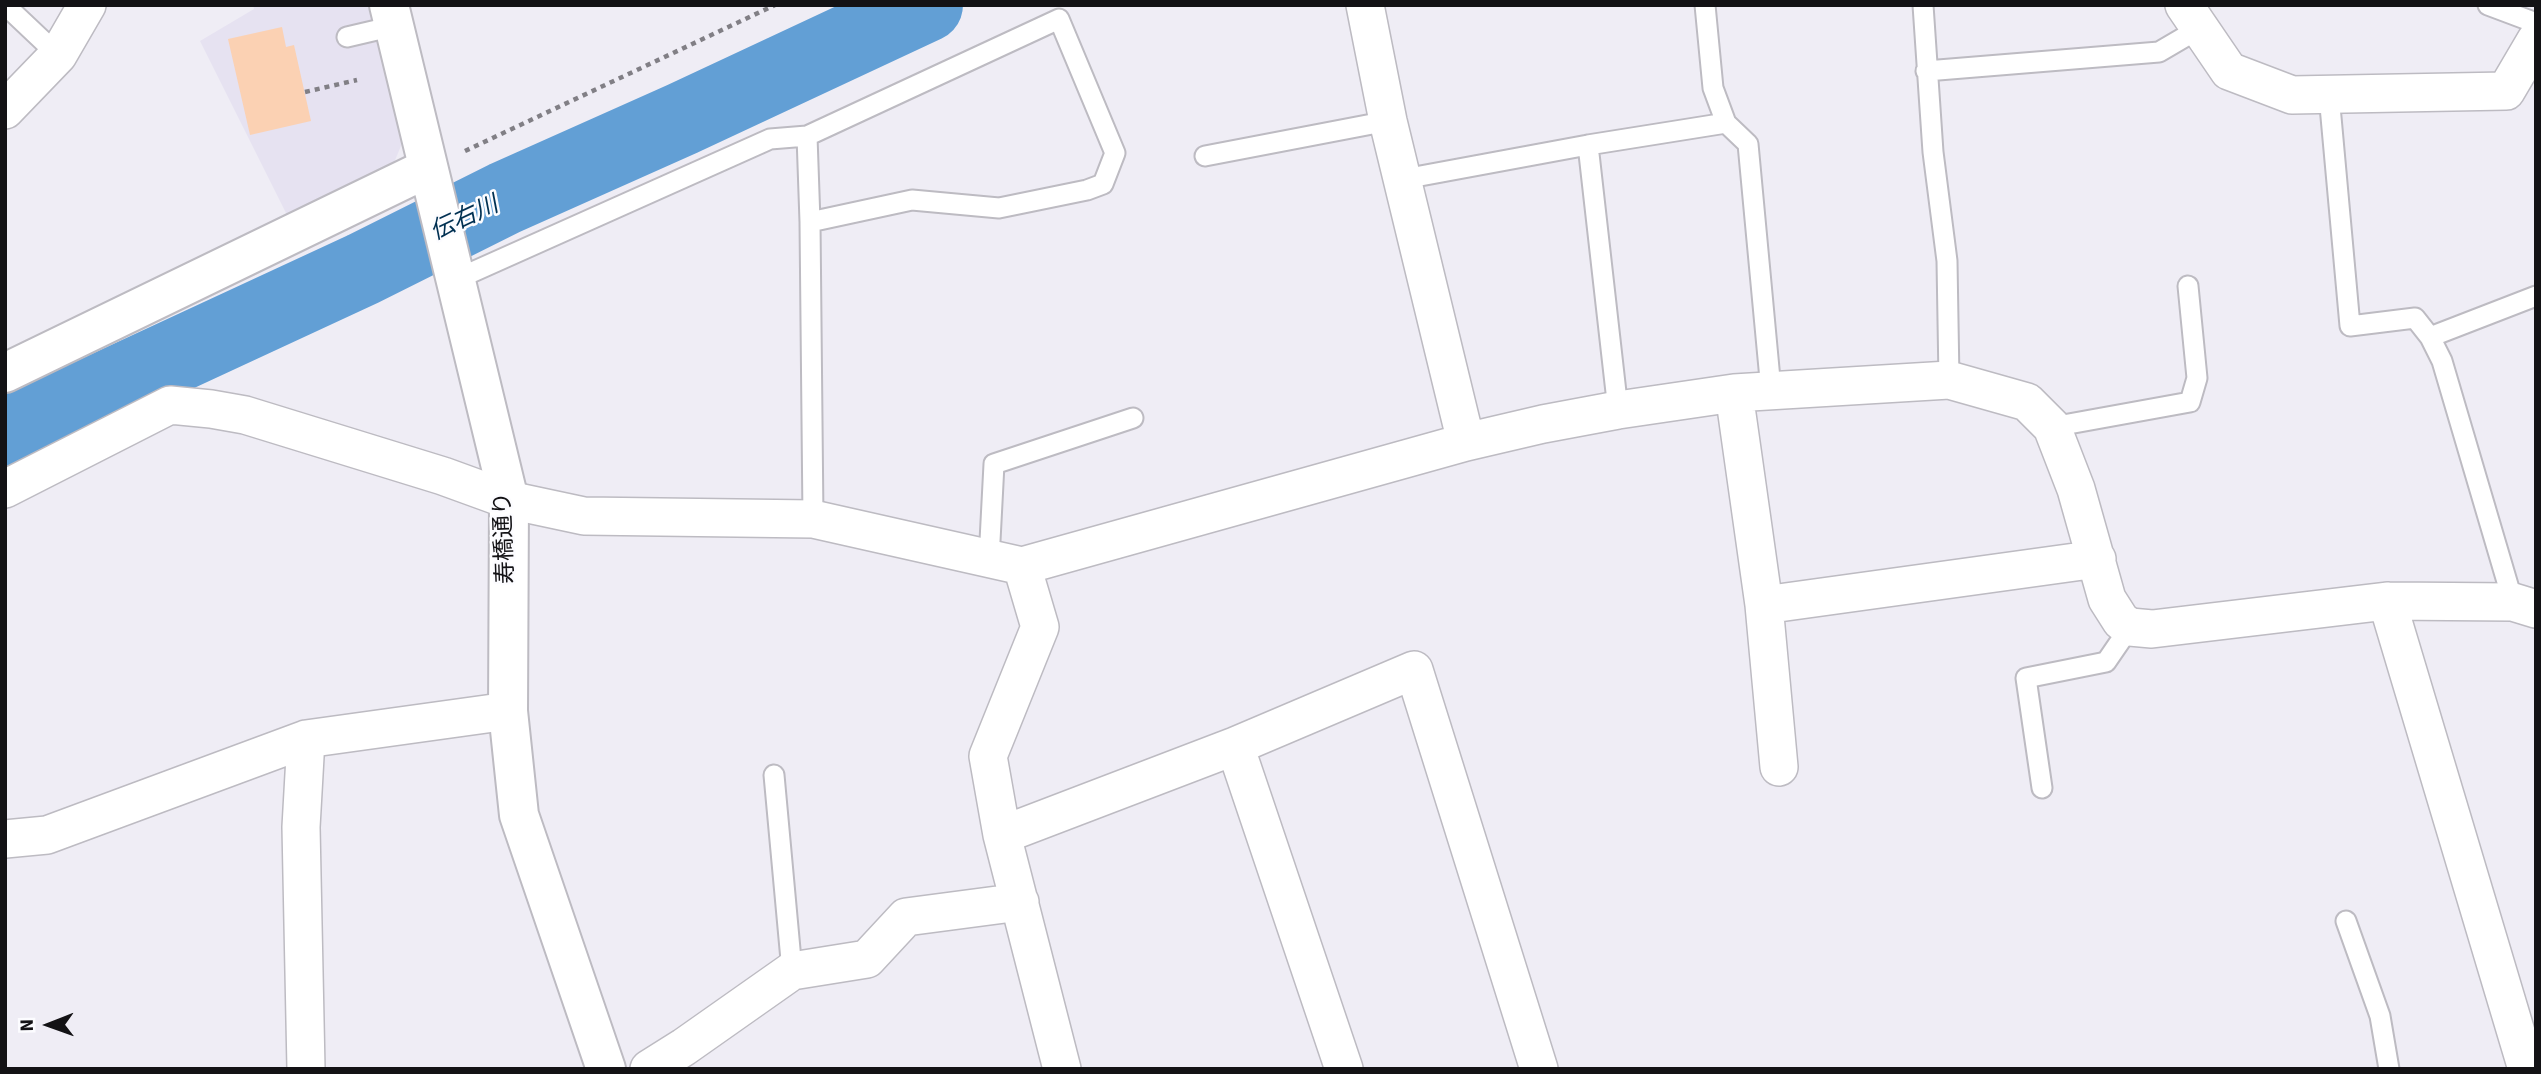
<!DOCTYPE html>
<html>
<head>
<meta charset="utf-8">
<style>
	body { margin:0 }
	#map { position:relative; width:2541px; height:1074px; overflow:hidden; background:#efedf5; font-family:"Source Sans 3",sans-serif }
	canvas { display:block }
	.frame { position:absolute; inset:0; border:7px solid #131215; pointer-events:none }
	.north { position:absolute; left:14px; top:990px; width:70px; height:70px; -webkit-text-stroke:5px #fcfcff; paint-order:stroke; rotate:269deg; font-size:19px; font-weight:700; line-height:28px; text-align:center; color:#131215 }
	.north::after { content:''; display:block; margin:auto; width:24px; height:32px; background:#131215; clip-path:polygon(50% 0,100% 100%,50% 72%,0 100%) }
</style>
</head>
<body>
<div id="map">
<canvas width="2541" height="1074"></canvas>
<div class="frame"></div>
<div class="north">N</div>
</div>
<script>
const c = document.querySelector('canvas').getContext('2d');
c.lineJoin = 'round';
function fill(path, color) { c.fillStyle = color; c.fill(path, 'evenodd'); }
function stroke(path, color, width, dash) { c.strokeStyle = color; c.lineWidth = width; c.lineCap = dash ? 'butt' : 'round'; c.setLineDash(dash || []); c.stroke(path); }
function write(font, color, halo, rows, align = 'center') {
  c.font = font + ' "Source Sans 3","Noto Sans JP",sans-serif'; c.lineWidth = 5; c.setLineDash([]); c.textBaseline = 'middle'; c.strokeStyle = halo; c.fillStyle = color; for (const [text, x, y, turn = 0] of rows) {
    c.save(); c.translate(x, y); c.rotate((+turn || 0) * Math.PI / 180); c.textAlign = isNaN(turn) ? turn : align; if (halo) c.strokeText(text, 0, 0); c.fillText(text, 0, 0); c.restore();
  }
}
fill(new Path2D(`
	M253 5H372L403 141 391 170 288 217 200 41 254 9Z`), '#e6e2f1');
stroke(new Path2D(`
	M5 435 363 269 505 198 682 119 926 5`), '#629fd5', 74);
fill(new Path2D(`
	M282 27 286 47 294 45 311 121 250 135 228 39Z`), '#fbd1b3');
const service = new Path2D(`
	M5 5 58 55
	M1705 5 1713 88 1726 123 1748 144 1771 390
	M1923 5 1933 152 1947 261 1949 380
	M2488 5 2536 23
	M347 37 394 26
	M1926 71 2159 52 2200 28
	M2329 95 2350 326 2415 318 2430 337 2442 361 2513 602
	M807 136 1059 19 1115 153 1103 184 1087 190 999 208 912 200 810 222 813 519
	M1588 145 1618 410
	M1205 156 1388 121
	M1404 179 1588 145 1726 123
	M457 279 770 139 807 136 810 222
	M2430 337 2536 296
	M2052 427 2190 402 2197 378 2188 286
	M989 560 994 464 1133 418
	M774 775 792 971
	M2042 788 2026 678 2106 662 2130 627
	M2346 921 2380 1016 2389 1069`);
const minor = new Path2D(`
	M1365 5 1388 121 1466 442
	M2184 5 2229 71 2292 95 2506 91 2536 40
	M5 110 58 55 87 5
	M1734 393 1764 605 1779 767
	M5 489 170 405 211 409 245 415 443 476 509 500 584 516 813 519 1022 566 1466 442 1543 424 1618 410 1734 393 1949 380 2027 402 2052 427 2076 489 2107 599 2121 621 2130 627 2152 629 2387 601 2513 602 2536 609
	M1022 566 1040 627 988 756 1002 835 1062 1069
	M2387 601 2527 1069
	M1764 605 2097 559
	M1235 746 1344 1069
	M1002 835 1235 746 1414 670 1539 1069
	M5 839 47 835 306 739 508 711
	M306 1069 301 827 306 739
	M649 1069 684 1047 792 971 867 959 906 917 1020 902`);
const tertiary = new Path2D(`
	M389 5 509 500 508 711 519 815 606 1069
	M5 373 428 168`);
stroke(service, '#bdbbc2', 23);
stroke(minor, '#bdbbc2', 40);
stroke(tertiary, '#bdbbc2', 42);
stroke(new Path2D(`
	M305 92 357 80
	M465 151 775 5`), '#817f85', 4.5, [5, 5]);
stroke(service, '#fff', 19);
stroke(minor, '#fff', 37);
stroke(tertiary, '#fff', 38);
write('23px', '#131215', '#fcfcff', [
	["寿橋通り",506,538,-92]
]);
write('italic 24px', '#003052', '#fcfcff', [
	["伝右川",465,220,-25]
]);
</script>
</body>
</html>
